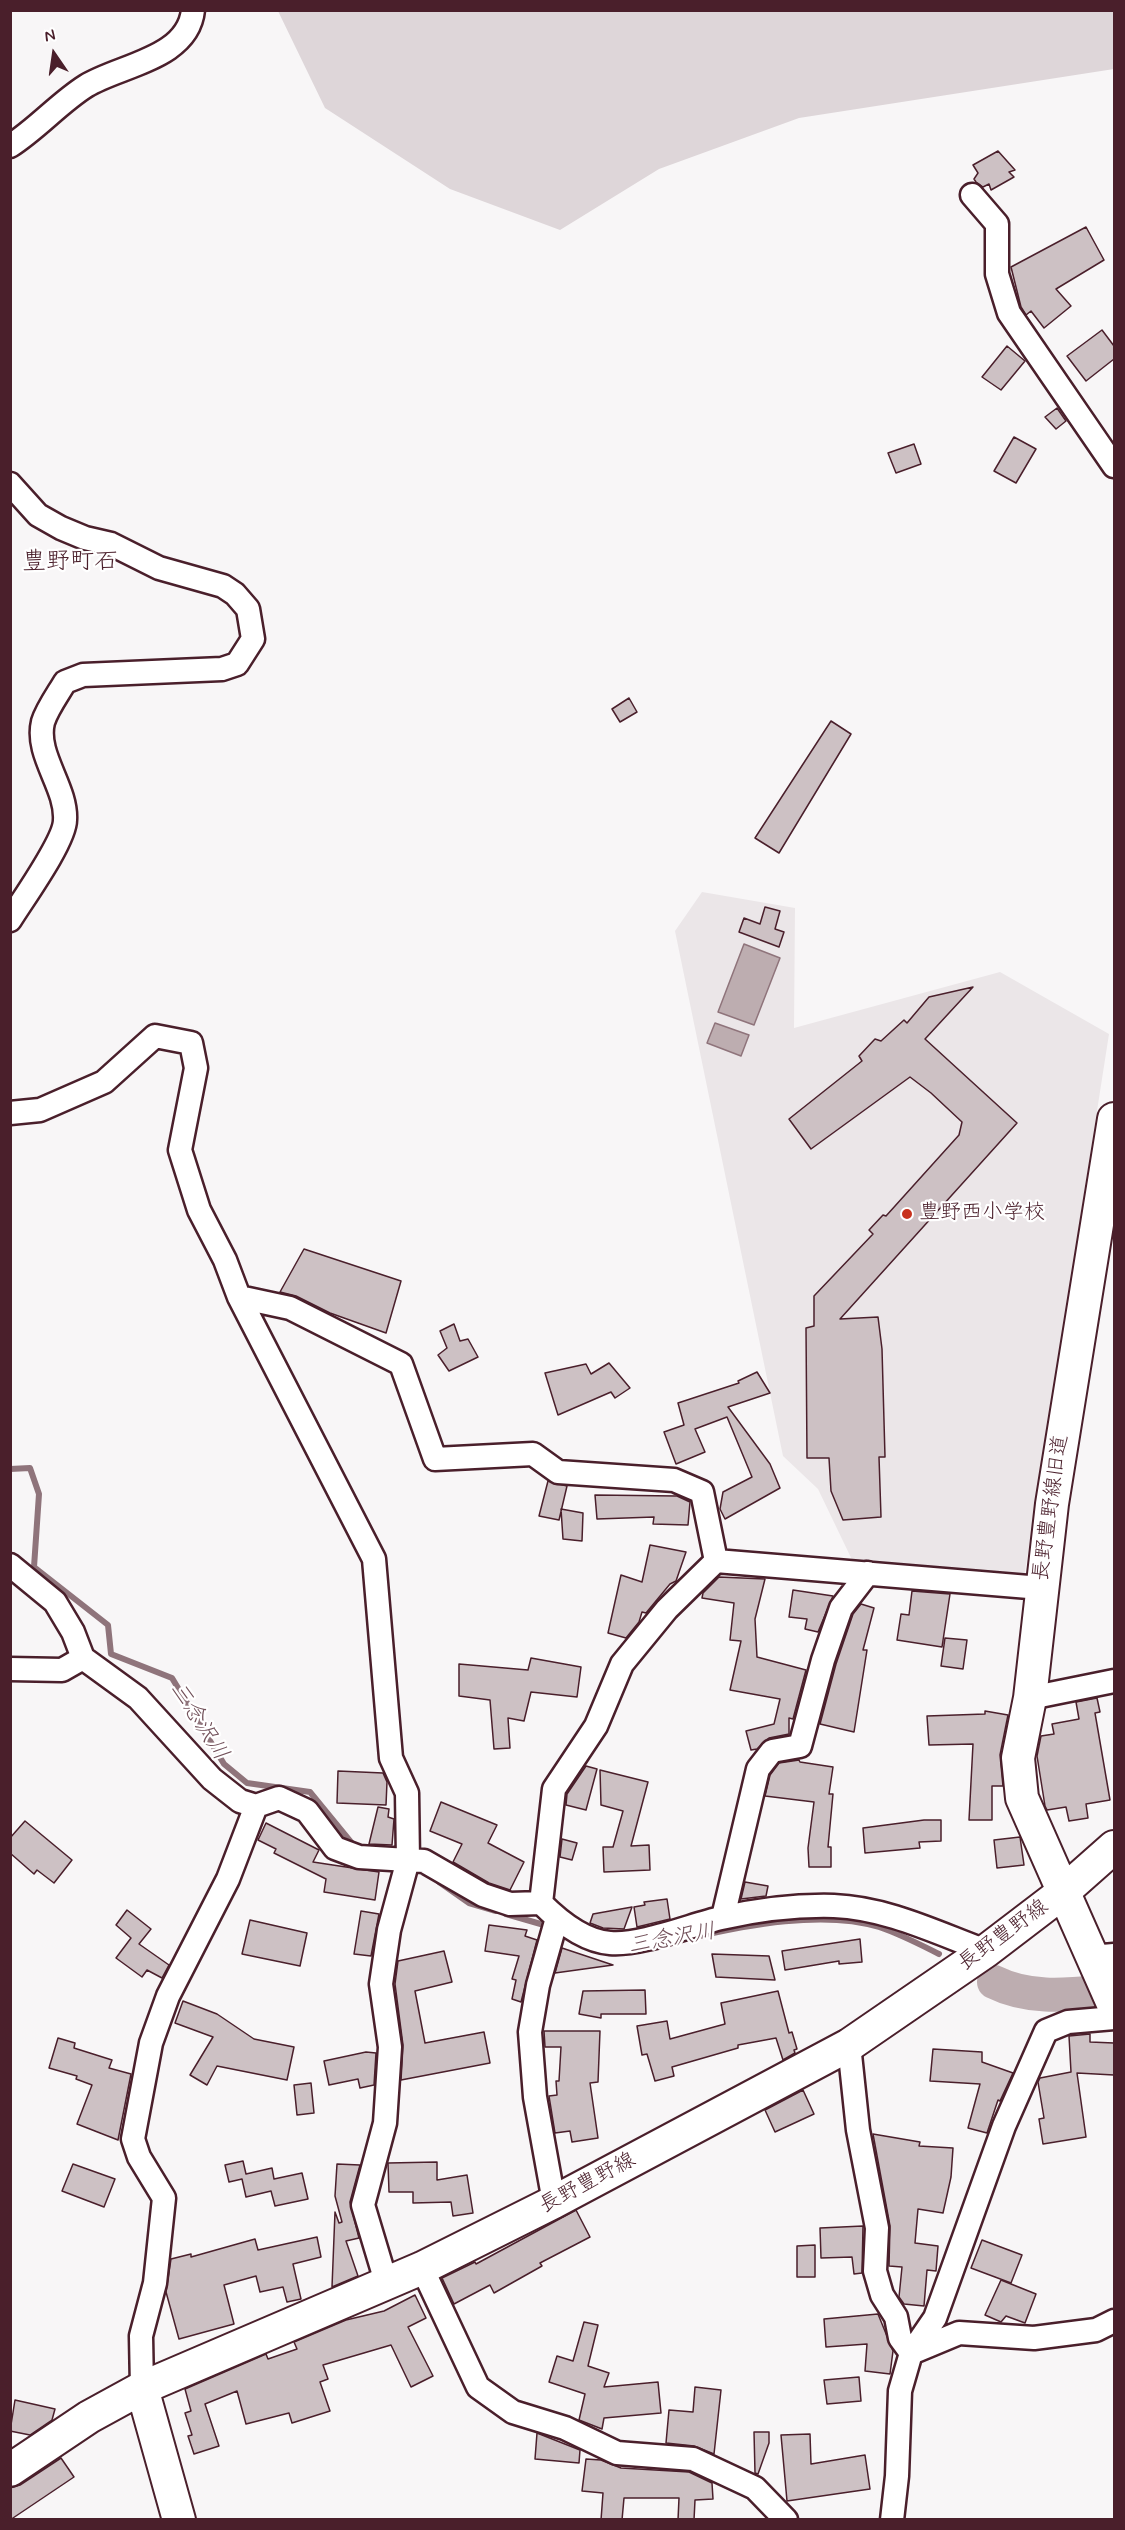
<!DOCTYPE html>
<html>
<head>
<meta charset="utf-8">
<style>
	body { margin:0 }
	#map { position:relative; width:1125px; height:2530px; overflow:hidden; background:#f8f6f7; font-family:Mynerve,sans-serif }
	canvas { display:block }
	.frame { position:absolute; inset:0; border:12px solid #4a1f2b; pointer-events:none }
	.north { position:absolute; left:24px; top:24px; width:60px; height:60px; -webkit-text-stroke:4px #fff; paint-order:stroke; rotate:347deg; font-size:16px; font-weight:700; line-height:24px; text-align:center; color:#4a1f2b }
	.north::after { content:''; display:block; margin:auto; width:21px; height:27px; background:#4a1f2b; clip-path:polygon(50% 0,100% 100%,50% 72%,0 100%) }
</style>
</head>
<body>
<div id="map">
<canvas width="1125" height="2530"></canvas>
<div class="frame"></div>
<div class="north">N</div>
</div>
<script>
const c = document.querySelector('canvas').getContext('2d');
c.lineJoin = 'round';
function fill(path, color) { c.fillStyle = color; c.fill(path, 'evenodd'); }
function stroke(path, color, width, dash) { c.strokeStyle = color; c.lineWidth = width; c.lineCap = dash ? 'butt' : 'round'; c.setLineDash(dash || []); c.stroke(path); }
function write(font, color, halo, rows, align = 'center') {
  c.font = font + ' Mynerve,"Klee One",sans-serif'; c.lineWidth = 4.5; c.setLineDash([]); c.textBaseline = 'middle'; c.strokeStyle = halo; c.fillStyle = color; for (const [text, x, y, turn = 0] of rows) {
    c.save(); c.translate(x, y); c.rotate((+turn || 0) * Math.PI / 180); c.textAlign = isNaN(turn) ? turn : align; if (halo) c.strokeText(text, 0, 0); c.fillText(text, 0, 0); c.restore();
  }
}
fill(new Path2D(`
	M702 892 795 908 794 1028 1000 972 1109 1034 1024 1578 855 1566 818 1489 783 1456 675 931Z`), '#ebe6e8');
fill(new Path2D(`
	M278 11H1114V69L799 118 659 169 560 230 450 189 325 108Z`), '#ded6d9');
const water = new Path2D(`
	M744 944 780 958 754 1025 718 1012Z
	M715 1023 749 1035 741 1056 707 1043Z`);
fill(water, '#bdadb0');
stroke(water, '#8f747b', 1.5);
stroke(new Path2D(`
	M10 1469 30 1468 39 1494 34 1567 108 1625 111 1654 172 1678 224 1764 247 1783 310 1792 355 1847
	M439 1882 469 1903 496 1911
	M506 1914 551 1927
	M691 1938C746 1925 824 1910 879 1927 900 1934 919 1944 939 1954`), '#8f747b', 6);
stroke(new Path2D(`
	M994 1982C1032 2001 1074 1994 1114 1991`), '#bdadb0', 34);
const building = new Path2D(`
	M998 151 1015 170 1009 172 1014 177 991 190 989 184 983 187 976 182 974 179 978 173 973 165Z
	M1086 227 1104 260 1056 289 1071 306 1044 328 1031 311 1026 315 1021 307 1011 267Z
	M1102 330 1114 346V359L1086 381 1067 356Z
	M1007 346 1025 361 1001 390 982 377Z
	M1057 408 1066 421 1056 429 1045 417Z
	M1014 437 1036 449 1016 483 994 471Z
	M914 444 921 464 896 473 888 453Z
	M629 698 637 712 620 722 612 709Z
	M831 721 851 734 779 853 755 838Z
	M765 907 780 911 775 929 784 932 779 947 739 932 744 918 760 924Z
	M973 987 925 1039 1017 1123 840 1319 878 1317 882 1349 885 1457H879L881 1517 843 1520 831 1491 829 1458H807L806 1328 814 1326V1296L873 1234 869 1230 883 1215 886 1216 959 1135 962 1122 931 1093 910 1077 811 1149 789 1119 862 1061 859 1056 875 1039 881 1041 904 1020 907 1023 929 997Z
	M304 1249 401 1281 386 1333 330 1313 296 1296 280 1292Z
	M454 1324 460 1341 468 1339 478 1357 449 1371 438 1355 447 1348 440 1331Z
	M609 1363 630 1388 615 1398 611 1392 558 1415 545 1373 586 1364 591 1374Z
	M757 1372 770 1393 728 1407 770 1464 780 1488 725 1519 720 1509 723 1492 752 1477 727 1417 695 1429 705 1452 676 1464 664 1432 684 1425 678 1403 739 1383 738 1381Z
	M548 1481 567 1486 559 1520 539 1516Z
	M595 1495 677 1496 690 1502 688 1525 653 1524 654 1517 597 1519Z
	M561 1509 583 1513 582 1541 563 1539Z
	M650 1545 686 1552 676 1581 670 1584 646 1613 642 1612 639 1622 626 1638 608 1633 621 1575 642 1582Z
	M719 1577 765 1579 755 1619 757 1657 806 1670 793 1719 789 1718V1734L769 1738 757 1749 751 1750 746 1731 774 1724 780 1699 730 1690 741 1641 730 1640 734 1603 702 1598 703 1593Z
	M793 1590 833 1596 818 1632 805 1629 807 1619 789 1617Z
	M912 1591 950 1594 942 1647 897 1640 901 1614 909 1615Z
	M861 1604 874 1608 863 1650H867L854 1732 820 1724 836 1664 853 1614Z
	M945 1638 967 1640 963 1669 941 1666Z
	M531 1658 581 1667 577 1697 531 1692 524 1721 508 1718 510 1748 494 1749 490 1700 459 1696V1664L528 1670Z
	M1097 1698 1100 1712 1095 1713 1110 1800 1086 1804 1088 1818 1069 1821 1066 1807 1047 1810 1045 1806 1037 1756 1041 1736 1054 1734 1052 1724 1079 1719 1076 1702Z
	M985 1711 1008 1715 1000 1755 1003 1786H992V1820H969L973 1744 929 1745 927 1716 985 1714Z
	M799 1760 800 1762 833 1767 829 1794H833L828 1847H831V1867H809L808 1848 814 1802 765 1796 770 1775 779 1763Z
	M586 1766 597 1769 586 1810 566 1805 567 1794Z
	M600 1770 648 1782 631 1846 649 1845 650 1870 604 1872 603 1847H613L623 1811 601 1805Z
	M338 1771 383 1773 387 1782 386 1805 337 1803Z
	M441 1802 497 1825 488 1843 524 1862 510 1890 489 1883 453 1862 462 1844 430 1831Z
	M378 1807 389 1809 388 1817 394 1819 392 1845 369 1844Z
	M924 1820H941V1841L919 1842 920 1848 865 1853 863 1828Z
	M25 1821 72 1860 54 1883 37 1870 34 1874 10 1853V1838Z
	M266 1823 319 1850 313 1862 379 1872 375 1900 324 1892 326 1879 274 1853 276 1849 258 1840Z
	M1020 1837 1024 1865 997 1868 994 1840Z
	M562 1839 577 1843 572 1860 560 1857Z
	M745 1882 768 1886 766 1896 741 1899Z
	M667 1899 670 1919 637 1927 634 1907 645 1905 644 1902Z
	M632 1907 624 1929 603 1928 590 1923 593 1914Z
	M127 1910 151 1929 139 1944 169 1965 162 1978 147 1970 142 1977 116 1958 131 1938 116 1925Z
	M361 1911 379 1914 371 1956 354 1954Z
	M250 1920 307 1933 300 1966 242 1954Z
	M489 1925 527 1930 525 1936 537 1940 521 2002 512 1999 516 1980 512 1979 519 1956 485 1951Z
	M860 1939 862 1962 839 1964V1961L785 1970 782 1951Z
	M562 1948 613 1965 555 1973Z
	M444 1951 452 1982 415 1991 425 2043 484 2032 490 2063 401 2080 403 2045 395 1984 398 1961Z
	M712 1954 769 1956 775 1980 716 1977Z
	M645 1990 646 2014H601V2018L579 2014 583 1991Z
	M778 1991 789 2033 792 2032 797 2049 794 2050 795 2053 783 2060 776 2038 738 2045V2048L672 2067 674 2076 655 2081 647 2054 642 2055 637 2026 667 2021 670 2039 725 2024 721 2003Z
	M183 2001 217 2014 254 2039 294 2047 287 2080 217 2066 207 2085 190 2075 213 2037 175 2023Z
	M544 2031H600L598 2082 590 2083 598 2138 572 2142 570 2131 555 2133 549 2096 557 2095 556 2081H559L561 2047H545Z
	M1090 2034V2042L1114 2043V2075L1077 2073 1086 2137 1043 2144 1039 2119 1044 2118 1038 2082 1040 2078 1071 2072 1069 2036Z
	M58 2038 75 2043 74 2048 112 2060 109 2068 131 2074 118 2140 77 2124 92 2085 76 2079 77 2076 49 2068Z
	M933 2049 982 2052V2062L1013 2073 1000 2101 998 2100 987 2133 968 2128 980 2084 930 2081Z
	M366 2052 376 2053 374 2085 360 2088 358 2079 329 2085 324 2061Z
	M311 2083 314 2113 297 2115 294 2085Z
	M803 2090 814 2114 775 2132 765 2110Z
	M873 2134 920 2142 919 2146 953 2148 951 2177 943 2213 918 2209 915 2243 938 2246 936 2271 927 2270 924 2306 904 2304 899 2297 902 2267 889 2266 890 2226Z
	M243 2161 246 2174 272 2168 274 2179 302 2173 308 2199 275 2206 271 2191 246 2197 242 2179 229 2182 225 2165Z
	M437 2162V2180L467 2175 473 2213 453 2216 451 2202 413 2203V2192H389L388 2163Z
	M73 2164 115 2179 104 2207 62 2191Z
	M337 2164 360 2165 350 2202 359 2238 346 2241 358 2276 332 2287 335 2212 339 2223 342 2222 335 2196Z
	M576 2210 590 2237 540 2263 542 2266 494 2293 490 2285 454 2304 442 2278 475 2262 476 2264Z
	M863 2226 862 2273 854 2274 852 2257 821 2258 820 2228Z
	M317 2237 321 2257 293 2264 301 2299 287 2302 283 2287 260 2292 256 2276 224 2285 234 2324 179 2339 166 2292 171 2259 191 2254V2257L255 2239 258 2250Z
	M982 2240 1022 2255 1011 2283 971 2268Z
	M815 2245V2277H797V2246Z
	M1001 2280 1036 2294 1025 2323 1006 2316 1001 2322 985 2315Z
	M415 2295 426 2318 408 2327 433 2376 411 2387 391 2345 323 2365 328 2379 320 2382 330 2411 292 2423 289 2413 246 2424 237 2391 205 2404 219 2446 194 2454 188 2436 192 2435 185 2413 191 2411 185 2389 266 2354 268 2359 297 2349 294 2342 346 2320 384 2311Z
	M878 2314 893 2351 890 2374 865 2371 867 2344 826 2347 824 2319Z
	M584 2322 598 2325 588 2366 609 2373 604 2387 658 2382 661 2413 604 2418 602 2429 579 2420 585 2394 549 2382 557 2356 573 2361Z
	M859 2377 861 2401 827 2404 824 2380Z
	M695 2387 721 2390 714 2454 694 2446 666 2443 669 2410 693 2412Z
	M15 2400 55 2409 52 2420 30 2435 10 2431Z
	M754 2432H769V2443L758 2474 755 2473Z
	M537 2433 580 2450 579 2463 535 2459Z
	M810 2434 811 2464 865 2455 870 2489 787 2501 781 2435Z
	M61 2458 74 2477 10 2520V2488L20 2485Z
	M586 2459 601 2460 621 2468 689 2472 712 2483 713 2499 695 2500 694 2520H678L679 2498H624L622 2520H601L603 2493 582 2491Z`);
fill(building, '#cdc1c4');
stroke(building, '#4a1f2b', 1.5);
const street = new Path2D(`
	M10 146C38 128 59 103 86 86 120 65 188 59 193 10
	M972 195 997 224V274L1009 313 1114 466
	M10 484 38 515 61 528 85 538 111 544 159 568 223 586 235 594 248 609 253 639 237 664 222 669 83 675 65 682C58 694 47 709 43 722 35 755 67 787 65 820 65 841 23 899 10 920
	M10 1113 40 1110 104 1082 155 1036 191 1043 196 1068 180 1150 199 1210 225 1260 239 1297 374 1559 391 1758 407 1793 408 1860 389 1930 381 1984 390 2047 385 2123 363 2205 387 2285
	M239 1297 290 1308 401 1364 435 1459 533 1454 558 1472 674 1480 702 1492 716 1561
	M10 1565 55 1602 73 1632 83 1658 138 1698 212 1779 240 1801 256 1806 228 1879 168 1996 151 2043 133 2139 139 2157 164 2198 155 2283 141 2336 142 2388
	M10 1669 62 1670 83 1658
	M1030 1698 1114 1681
	M256 1806 279 1798 307 1811 335 1848 359 1857 424 1861 483 1895 510 1904 541 1903C559 1921 583 1941 610 1943 639 1946 691 1925 721 1918 757 1910 797 1905 834 1906 887 1908 937 1933 986 1951
	M541 1903 554 1789 596 1726 622 1664 667 1609 716 1561 1041 1588
	M723 1917 758 1769 772 1751 800 1746 823 1660 841 1608 868 1573
	M1091 1957 1114 1955
	M849 2045 858 2130 877 2228 875 2271 882 2295 896 2317 900 2338 911 2353 959 2333 1034 2338 1096 2330 1114 2321
	M554 2202 535 2097 530 2032 538 1985 557 1918
	M422 2268 478 2387 513 2412 565 2428 617 2453 693 2459 755 2488 786 2520
	M892 2520 897 2476 900 2391 911 2353 935 2318 1004 2126 1046 2031 1068 2022 1114 2018`);
const secondary = new Path2D(`
	M1114 1119 1052 1504 1030 1698 1018 1758 1022 1798 1114 2006
	M142 2388 179 2520
	M10 2470 89 2417 142 2388 422 2268 554 2202 849 2045 986 1951 1062 1893 1114 1847`);
stroke(street, '#4a1f2b', 27);
stroke(secondary, '#4a1f2b', 36);
stroke(street, '#fff', 22);
stroke(secondary, '#fff', 32);
for (const [x, y, r, color] of [
	[907,1214,6,"#c8321e"]
]) { const dot = new Path2D(); dot.arc(x, y, r, 0, 2 * Math.PI); c.fillStyle = color; c.fill(dot); stroke(dot, '#fff', 2); }
write('21px', '#4a1f2b', '#fff', [
	["豊野西小学校",919,1214]
], 'left');
write('21px', '#4a1f2b', '#fff', [
	["長野豊野線旧道",1052,1508,-82],
	["長野豊野線",1004,1936,-36],
	["長野豊野線",588,2184,-28]
]);
write('italic 22px', '#72515a', '#fff', [
	["三念沢川",198,1722,57],
	["三念沢川",672,1940,-10]
]);
write('24px', '#4a1f2b', '#fff', [
	["豊野町石",70,563]
]);
</script>
</body>
</html>
